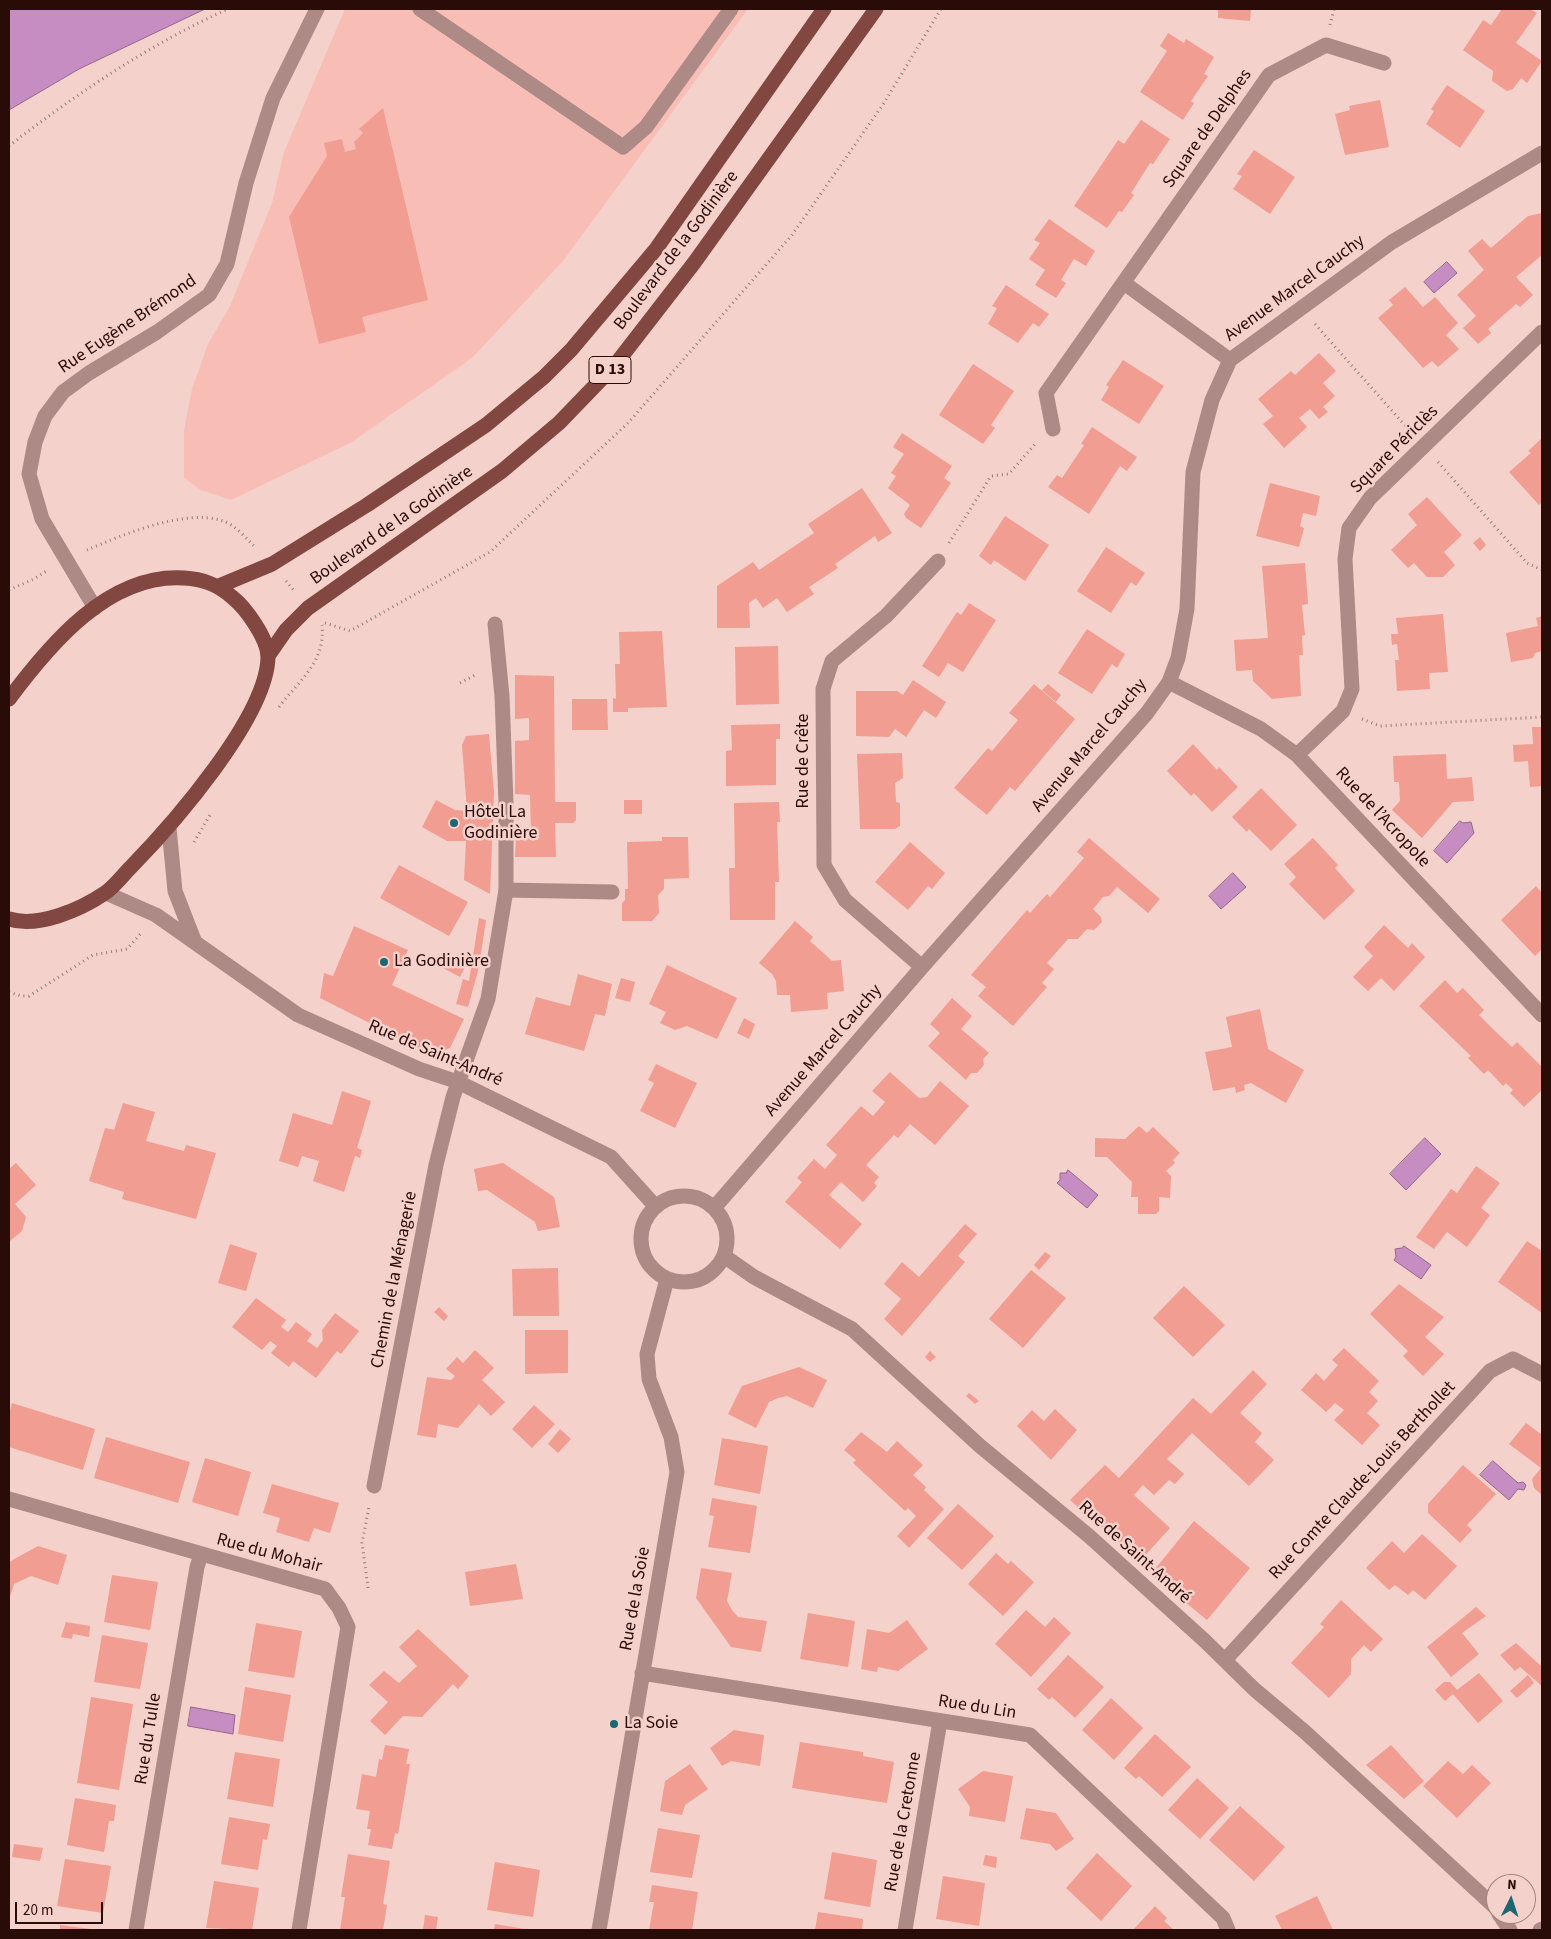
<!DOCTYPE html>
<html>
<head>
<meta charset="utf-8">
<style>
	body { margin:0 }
	#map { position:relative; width:1551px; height:1939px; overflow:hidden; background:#f5d1cb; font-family:"Source Sans 3",sans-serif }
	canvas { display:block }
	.frame { position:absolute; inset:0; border:10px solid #290b08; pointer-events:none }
	.north { position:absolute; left:1486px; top:1874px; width:50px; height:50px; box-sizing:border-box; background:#f5d1cb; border:1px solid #a3827d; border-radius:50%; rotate:4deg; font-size:14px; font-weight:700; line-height:20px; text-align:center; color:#290b08 }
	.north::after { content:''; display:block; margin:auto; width:18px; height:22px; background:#1c6771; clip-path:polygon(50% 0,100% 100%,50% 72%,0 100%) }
	.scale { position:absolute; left:15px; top:1902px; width:88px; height:22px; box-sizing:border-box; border:2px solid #290b08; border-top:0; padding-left:6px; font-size:15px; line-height:18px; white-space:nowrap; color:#290b08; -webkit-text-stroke:4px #f5d1cb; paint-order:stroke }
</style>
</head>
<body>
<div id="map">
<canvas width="1551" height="1939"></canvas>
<div class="frame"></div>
<div class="north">N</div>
<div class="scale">20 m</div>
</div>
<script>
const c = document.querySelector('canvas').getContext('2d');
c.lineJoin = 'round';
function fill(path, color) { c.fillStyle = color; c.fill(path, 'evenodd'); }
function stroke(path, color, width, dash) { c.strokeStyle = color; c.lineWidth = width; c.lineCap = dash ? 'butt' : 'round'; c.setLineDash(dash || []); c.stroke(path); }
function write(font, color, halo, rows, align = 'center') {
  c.font = font + ' "Source Sans 3",sans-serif'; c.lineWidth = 5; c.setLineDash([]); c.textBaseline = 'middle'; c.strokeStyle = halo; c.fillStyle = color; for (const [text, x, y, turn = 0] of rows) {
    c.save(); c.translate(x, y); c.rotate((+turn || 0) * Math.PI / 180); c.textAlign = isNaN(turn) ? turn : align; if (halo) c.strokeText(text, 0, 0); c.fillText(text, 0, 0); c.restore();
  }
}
fill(new Path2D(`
	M345 9H748L563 261 472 358 352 442 231 500 201 490 184 478V431L192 389 208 344 230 306 272 203 284 152Z`), '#f8beb6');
const water = new Path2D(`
	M9 9H205L79 69 9 110Z
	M1447 262 1457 273 1434 293 1424 282Z
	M1460 821 1463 823 1471 822 1474 833 1447 863 1434 851Z
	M1233 873 1246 887 1221 909 1209 896Z
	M1425 1138 1441 1154 1406 1190 1390 1174Z
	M1068 1170 1098 1195 1087 1208 1057 1183 1060 1180V1173H1066Z
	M1404 1246 1431 1265 1421 1279 1394 1260 1396 1257 1395 1249 1402 1248Z
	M1493 1461 1518 1483 1523 1482 1526 1485 1524 1490 1518 1489 1509 1500 1480 1475Z
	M191 1707 235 1715 233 1734 188 1726Z`);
fill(water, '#c58dc2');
stroke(water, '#96668a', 1);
fill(new Path2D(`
	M1218 9H1251L1250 21 1218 18Z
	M1502 9H1530L1537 13 1516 43 1542 61 1527 83 1521 78 1513 89 1507 91 1492 81 1493 71 1463 50 1483 20 1491 25Z
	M1168 33 1184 43 1186 39 1214 57 1204 74 1208 76 1191 101 1194 103 1183 120 1140 92 1167 51 1160 46Z
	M1447 85 1485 111 1460 148 1426 124 1434 111 1431 109Z
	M1380 100 1389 147 1345 155 1335 114 1350 110 1349 106Z
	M383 108 428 300 362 317 366 332 319 344 289 217 327 156 324 143 342 139 345 152 356 149 354 142 363 133 359 129Z
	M1141 120 1170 139 1153 164 1150 163 1131 193 1134 195 1122 212 1119 211 1107 228 1074 206 1118 140 1124 144Z
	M1254 150 1295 177 1270 214 1233 189 1242 176 1237 174Z
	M1542 213V255L1516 277 1533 295 1520 307 1516 304 1488 329 1491 333 1478 344 1463 328 1476 316 1457 295 1484 270 1468 251 1482 239 1491 248 1528 216Z
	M1049 219 1095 251 1086 266 1074 259 1061 280 1066 283 1056 298 1035 285 1045 270 1029 259 1040 243 1034 240Z
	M1006 285 1049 314 1039 327 1033 323 1018 343 988 324 997 308 992 306Z
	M1405 287 1423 307 1435 297 1458 323 1446 335 1459 349 1438 367 1432 361 1423 368 1378 318 1393 305 1389 300Z
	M1319 353 1336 371 1323 383 1335 396 1323 407 1328 412 1319 419 1310 409 1299 418 1307 427 1284 448 1263 424 1273 416 1258 399 1291 371 1295 375Z
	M1123 360 1164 386 1139 424 1101 400 1109 387 1106 385Z
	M973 364 1014 391 991 425 995 428 983 444 939 415Z
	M1092 427 1137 457 1127 471 1120 466 1089 514 1048 487 1057 475 1062 478 1084 445 1081 444Z
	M902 433 952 466 944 478 951 483 921 528 906 518 904 514 910 505 888 488 896 476 891 473 904 454 893 447Z
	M1541 439 1542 502 1539 505 1509 472 1531 453 1528 451Z
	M1270 483 1320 496 1316 516 1303 513 1300 526 1304 528 1299 547 1256 536Z
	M862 488 892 533 878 542 875 536 835 564 838 568 809 587 814 594 787 612 777 598 763 608 756 598 749 603 750 628H717V586L753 562 759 570 814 533 808 524Z
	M1427 497 1462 535 1444 552 1455 565 1443 577H1427L1414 563 1408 568 1391 550 1417 525 1408 514Z
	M1005 516 1049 545 1025 581 994 560 991 565 979 556Z
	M1480 537 1486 545 1480 551 1473 543Z
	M1106 547 1145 573 1136 586 1131 582 1111 613 1077 591Z
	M1305 563 1308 604 1302 605 1305 635 1302 636 1303 655H1299L1301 696 1272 699 1253 681 1252 670 1236 671 1234 640 1268 638 1262 566Z
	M969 603 996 620 963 672 948 663 939 677 922 666 957 612 961 615Z
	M1443 614 1448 672 1429 673 1430 689 1397 691 1395 660H1399L1397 644 1392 645 1391 634H1398L1396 618Z
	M1542 616V651L1535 653 1533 658 1511 662 1506 633 1538 626 1536 618Z
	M1087 629 1125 654 1117 668 1112 664 1092 694 1058 673Z
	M662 631 667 707 628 708V712H613V698L616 699 615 664H620L619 632Z
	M778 646 779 704 736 705 735 647Z
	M515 675 554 676 555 802H576V820L573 823H555L556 857H515L516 834H531L530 795 515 794V741L529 740V718L515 719Z
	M913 680 946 702 936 718 924 710 906 737 895 729 889 737 856 736V691H897L903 695Z
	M1034 684 1075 719 1015 791 1010 787 987 815 954 788 988 748 992 751 1018 720 1009 713Z
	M1048 684 1061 695 1056 702 1042 690Z
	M572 699H607L608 730H572Z
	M780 724V739H776V785L726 786V751L732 750 731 725Z
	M1532 727H1542V786L1530 787 1528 761 1514 762 1513 745 1533 744Z
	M489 734 494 793 490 894 464 880 466 841H447L422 827 436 800 455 810 467 811 462 745 466 736Z
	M1193 744 1217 770 1219 767 1238 787 1212 812 1194 793 1191 796 1167 771Z
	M902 753 903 778 895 783 896 802 900 803V826L895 829H860L857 754Z
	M1446 754 1447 779 1472 777 1474 801 1453 802 1422 838 1392 810 1400 801 1399 782H1394L1393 756Z
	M1261 788 1297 825 1271 851 1249 829 1247 832 1232 817Z
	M624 800H642V814H624Z
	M779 802 780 822H777L779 882H775V920H730L729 868H735L734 803Z
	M662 837H688L689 878 664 879V889L658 895 659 913 652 921H622V903L625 900V889H628L627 842 662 841Z
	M1089 838 1160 899 1148 913 1117 887 1109 896 1103 897 1093 909 1101 917 1102 922 1094 930 1087 929 1078 939H1068L1047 963 1054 969 1042 983 1047 987 1013 1026 978 996 986 987 971 975 1027 910 1030 913 1047 894 1050 897 1084 858 1077 852Z
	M1313 838 1338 865 1335 868 1355 891 1324 920 1289 884 1296 877 1284 864Z
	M910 842 945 873 932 889 928 886 908 910 875 882Z
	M399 865 468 902 449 936 380 898Z
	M1536 886 1542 893V949L1535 956 1501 920Z
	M479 918 486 920 479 967 468 1007 456 1004 463 979 469 981Z
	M795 921 813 937 810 941 832 961 841 960 844 991 827 993 828 1009 791 1012 790 995H777L776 981 772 974 759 963Z
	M1384 925 1408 948 1412 943 1425 957 1394 991 1381 978 1368 991 1353 977 1373 956 1364 947Z
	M354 926 408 950 392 985 464 1019 450 1048 433 1055 320 998 324 973 333 976Z
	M448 956 466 965 460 977 443 968Z
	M667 965 737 998 717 1039 687 1026 675 1030 660 1023 666 1012 649 1004Z
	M578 974 612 984 605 1016 595 1014 584 1051 525 1034 536 997 570 1006Z
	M621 978 635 982 630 1002 615 998Z
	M1445 980 1457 993 1463 988 1484 1010 1479 1015 1496 1032 1512 1047 1517 1042 1542 1067V1090L1524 1107 1510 1093 1513 1090 1506 1083 1503 1086 1488 1070 1484 1074 1468 1058 1471 1056 1419 1006Z
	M952 998 972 1016 961 1029 989 1053 983 1059 984 1065 977 1073H971L966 1080 928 1046 940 1033 930 1024Z
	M1260 1009 1268 1049 1304 1070 1286 1103 1251 1083 1244 1085 1245 1090 1236 1093 1235 1087 1213 1091 1205 1052 1232 1047 1226 1017Z
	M744 1018 755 1024 749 1039 737 1033Z
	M656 1064 697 1083 675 1128 640 1111 654 1083 648 1080Z
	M890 1072 919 1098 927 1097 940 1081 969 1106 935 1145 910 1124 898 1138 894 1135 866 1165 879 1177 874 1183 877 1186 863 1202 841 1182 829 1195 862 1224 840 1249 785 1202 802 1182 797 1178 814 1159 825 1169 837 1155 826 1145 861 1106 873 1116 885 1102 872 1091Z
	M342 1091 371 1101 357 1148 362 1150 360 1158 355 1156 344 1192 313 1181 319 1161 302 1156 298 1167 279 1161 293 1113 332 1125Z
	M123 1103 155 1112 146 1141 184 1151 186 1145 216 1153 196 1219 122 1199 124 1192 89 1181 105 1128 114 1130Z
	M1139 1126 1147 1133 1153 1127 1180 1153 1173 1160 1175 1163 1166 1171 1171 1176 1170 1198 1159 1197V1211L1156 1214H1138V1197H1131L1132 1182 1107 1157H1095V1138L1125 1139Z
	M16 1163 36 1185 15 1204 26 1217 22 1231 9 1242V1169Z
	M503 1163 554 1197 560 1227 538 1231 535 1222 487 1190 478 1191 474 1169Z
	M1476 1166 1500 1183 1481 1208 1490 1215 1467 1247 1447 1232 1434 1249 1416 1237 1451 1189 1457 1193Z
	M965 1224 977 1234 958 1256 965 1262 902 1336 884 1319 901 1299 884 1284 902 1262 919 1277Z
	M1527 1241 1542 1251V1313L1498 1282Z
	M230 1244 257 1253 246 1291 218 1283Z
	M1045 1252 1051 1256 1039 1270 1034 1265Z
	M558 1268 559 1316H513L512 1269Z
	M1031 1270 1066 1298 1023 1348 989 1319Z
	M1399 1284 1444 1317 1425 1337 1444 1354 1423 1376 1403 1356 1408 1351 1370 1314Z
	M1184 1286 1225 1325 1193 1357 1153 1318Z
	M256 1298 286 1320 281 1327 288 1332 296 1322 312 1334 307 1341 317 1348 323 1340 322 1330 335 1313 359 1331 341 1354 337 1351 316 1378 293 1361 289 1367 271 1353 277 1346 270 1341 262 1350 232 1327Z
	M439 1307 448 1316 444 1321 434 1312Z
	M525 1330H568V1373L525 1374Z
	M1344 1348 1379 1381 1369 1392 1378 1401 1367 1413 1380 1425 1362 1445 1334 1420 1344 1410 1335 1403 1326 1412 1301 1390 1316 1373 1324 1381 1338 1365 1332 1360Z
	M475 1350 494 1368 482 1380 505 1402 491 1416 479 1404 458 1428 438 1424 436 1438 417 1435 427 1377 451 1380 455 1376 446 1369 457 1357 463 1363Z
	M930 1351 936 1357 930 1362 925 1357Z
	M799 1367 827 1380 813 1408 787 1396 778 1398 769 1402 756 1428 728 1414 742 1386Z
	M1253 1370 1267 1384 1240 1413 1262 1433 1255 1442 1274 1460 1249 1486 1192 1433 1167 1459 1184 1474 1175 1484 1169 1480 1154 1495 1143 1485 1134 1495 1170 1528 1140 1561 1070 1500 1105 1465 1119 1478 1193 1398 1211 1414Z
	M969 1393 979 1401 975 1404 966 1396Z
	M12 1403 95 1429 83 1470 9 1447V1414Z
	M534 1405 555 1424 532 1448 512 1429Z
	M1055 1409 1077 1430 1051 1460 1017 1426 1032 1410 1044 1421Z
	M1526 1423 1542 1435V1495L1534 1488 1532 1479 1541 1468 1509 1444Z
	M560 1429 571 1439 558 1453 548 1444Z
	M861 1432 887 1452 897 1441 923 1465 913 1475 926 1487 924 1490 944 1509 909 1548 897 1536 916 1516 908 1508 905 1511 853 1463 856 1460 844 1450Z
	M106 1437 190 1462 178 1503 94 1478Z
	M722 1438 768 1446 760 1494 714 1485Z
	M205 1458 251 1472 238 1516 192 1502Z
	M1463 1465 1496 1494 1467 1525 1472 1530 1460 1543 1428 1513V1504Z
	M272 1484 339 1503 330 1533 314 1528 309 1542 276 1532 280 1518 263 1513Z
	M712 1498 757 1506 750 1553 708 1547 714 1516 709 1515Z
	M958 1504 994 1536 962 1570 927 1538Z
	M1194 1521 1250 1568 1207 1620 1151 1574Z
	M1422 1534 1457 1566 1425 1600 1413 1590 1408 1595 1395 1585 1389 1590 1366 1568 1392 1541 1404 1553Z
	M38 1546 67 1555 58 1585 31 1576 14 1584 9 1600V1562Z
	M996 1553 1008 1564 1011 1561 1034 1582 1003 1616 968 1584Z
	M516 1564 523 1599 470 1606 465 1572Z
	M701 1568 732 1573 727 1601 732 1610 738 1617 767 1621 761 1652 731 1647 696 1598Z
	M112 1575 158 1582 150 1630 104 1622Z
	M1341 1600 1383 1639 1371 1652 1364 1645 1351 1659V1674L1329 1698 1291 1663 1324 1627 1320 1624Z
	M1476 1607 1486 1616 1462 1633 1479 1654 1451 1677 1427 1647Z
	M1026 1610 1045 1627 1054 1617 1071 1633 1031 1677 995 1644Z
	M808 1613 855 1621 848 1667 800 1659Z
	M907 1620 928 1649 898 1671 878 1667 877 1672 861 1669 867 1629 889 1633Z
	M66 1622 90 1626 89 1637 73 1634 72 1639 61 1637Z
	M256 1623 302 1631 294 1678 248 1671Z
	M418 1629 469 1676 458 1689 453 1684 422 1717 403 1716 385 1735 370 1721 388 1702 369 1685 384 1671 399 1683 417 1666 399 1647Z
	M102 1635 148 1643 140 1689 94 1682Z
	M1516 1643 1542 1667V1686L1520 1667 1515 1671 1500 1655Z
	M1068 1655 1104 1687 1075 1718 1052 1697 1049 1700 1037 1689Z
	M1479 1673 1503 1701 1478 1723 1453 1694 1445 1701 1435 1690 1444 1682H1450L1457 1690Z
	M1528 1675 1534 1683 1517 1698 1510 1691Z
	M245 1687 291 1695 283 1742 238 1734Z
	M91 1697 133 1704 119 1790 77 1783Z
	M1111 1698 1143 1728 1114 1760 1082 1730Z
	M734 1730 764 1735 760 1766 731 1761 722 1766 710 1748Z
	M1155 1734 1191 1767 1162 1797 1139 1776 1136 1779 1124 1768Z
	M800 1742 863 1752V1756L894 1762 887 1803 792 1788Z
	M385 1745 409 1749 406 1764H410L398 1834 395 1833 392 1849 368 1845 371 1829H367L370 1811 356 1809 362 1774 376 1777 379 1759 382 1760Z
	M1391 1745 1424 1781 1404 1799 1366 1765Z
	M235 1752 280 1759 273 1807 227 1799Z
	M1448 1761 1463 1774 1472 1765 1491 1783 1457 1818 1423 1786Z
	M690 1764 708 1789 685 1805 682 1815 660 1811 665 1781Z
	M983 1771 1013 1776 1005 1822 969 1816 970 1807 958 1789Z
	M1197 1778 1229 1808 1200 1839 1168 1810Z
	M75 1798 116 1805 114 1821H109L104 1852 67 1845Z
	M1240 1806 1285 1847 1254 1881 1209 1840Z
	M1026 1808 1056 1813 1074 1839 1056 1851 1050 1844 1020 1839Z
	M229 1817 270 1824 267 1840 263 1839 258 1870 221 1864Z
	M658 1828 700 1835 692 1878 650 1872Z
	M14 1844 43 1848 40 1861 12 1857Z
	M832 1852 877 1860 870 1907 824 1899Z
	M1097 1853 1132 1886 1101 1921 1066 1888Z
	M348 1854 390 1861 383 1904 387 1905 383 1930H340L345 1897H341Z
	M985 1855 997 1857 996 1868 983 1865Z
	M65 1859 111 1866 103 1913 57 1906Z
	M495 1862 540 1870 533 1917 487 1910Z
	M943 1876 985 1883 979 1926 936 1919Z
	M214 1881 259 1888 252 1930 206 1928Z
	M652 1885 698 1892 692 1930H649L654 1902H649Z
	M1317 1896 1333 1930H1282L1275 1916Z
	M1155 1906 1167 1918 1164 1921 1174 1930H1133Z
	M818 1912 863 1919 862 1930H815Z
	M425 1915 438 1917 436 1930H423Z
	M495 1924 525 1929V1930H494Z
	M60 1925 90 1929V1930H60Z`), '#f29d91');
stroke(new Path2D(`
	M1330 25 1334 9
	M9 146C76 94 150 44 228 9
	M1315 324 1409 430
	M1438 462 1527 563 1542 570
	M949 543 991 476 1009 474 1036 443
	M87 550C122 535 185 508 223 521 235 525 246 538 255 547
	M286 581 295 592
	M9 590 34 579 48 570
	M325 623 350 631 490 552 628 423 792 235 884 103 941 9
	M460 683 477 674
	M279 707C299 680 326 662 322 625
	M1362 719 1380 726 1542 717
	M194 842 210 815
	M9 992 21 996H29L93 955 127 949 142 932
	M368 1588 362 1543 369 1507`), '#9a7974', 3, [1, 4]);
stroke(new Path2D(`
	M420 9 623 147 646 127 731 9
	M506 890 612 892`), '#ad8a85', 15);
stroke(new Path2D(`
	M1124 283 1230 360
	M1053 429 1046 393 1269 75 1326 45 1384 63
	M95 608 42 519 29 474 35 442 45 416 63 392 89 373 157 332 209 295 227 264 246 183 273 98 317 9
	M1169 682 1261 729 1297 755 1542 1015
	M1297 755 1343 711 1352 689 1345 559 1349 528 1370 498 1542 332
	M169 828 175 891 194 940
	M106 893 156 915 298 1015 419 1069 458 1082 611 1157 656 1207
	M922 967 845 900 824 865 823 689 832 661 886 616 938 561
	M641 1239a43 43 0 1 1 86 0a43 43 0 1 1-86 0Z
	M714 1208 922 967 1147 713 1169 682 1178 658 1187 609 1193 472 1212 400 1230 360 1392 242 1542 153
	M724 1256 754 1277 852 1329 980 1446 1089 1536 1205 1641 1254 1689 1305 1732 1496 1908
	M374 1486 436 1165 453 1097 488 999 506 890V803L502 696 495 624
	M9 1499 325 1589 339 1608 348 1627 299 1930
	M1225 1660 1490 1371 1513 1359 1542 1374
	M642 1673 1030 1735 1223 1918 1228 1930
	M1499 1914 1510 1930
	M136 1930 197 1567 201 1555
	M599 1930 677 1472 671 1437 649 1379 647 1354 667 1279
	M905 1930 940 1721
	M1540 1930 1542 1929`), '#ad8a85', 15);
stroke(new Path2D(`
	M219 586 272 564 367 505 486 425 544 377 571 350 656 249 824 9
	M268 656 286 630 308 608 502 471 559 423 615 365 694 263 876 9
	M9 699C50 644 109 573 184 578 204 579 218 585 232 597 246 608 268 639 268 657 267 717 172 825 131 867 123 875 114 887 105 893 80 910 38 928 9 919`), '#824740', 15);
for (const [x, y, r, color] of [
	[454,823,5,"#1c6771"],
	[384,962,5,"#1c6771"],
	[614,1724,5,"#1c6771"]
]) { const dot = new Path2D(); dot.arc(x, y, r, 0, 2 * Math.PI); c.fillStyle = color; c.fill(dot); stroke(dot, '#f5d1cb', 2); }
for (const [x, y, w] of [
	[610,370,42]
]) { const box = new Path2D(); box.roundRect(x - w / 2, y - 13.5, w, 27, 4); c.fillStyle = '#f5d1cb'; c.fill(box); stroke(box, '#290b08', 1); }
write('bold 16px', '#290b08', null, [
	["D 13",610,370]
]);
write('18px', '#290b08', '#f5d1cb', [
	["Square de Delphes",1208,129,-55],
	["Boulevard de la Godinière",677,251,-53],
	["Avenue Marcel Cauchy",1295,289,-36],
	["Rue Eugène Brémond",128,325,-34],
	["Square Périclès",1395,450,-45],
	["Boulevard de la Godinière",392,526,-35],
	["Avenue Marcel Cauchy",1090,746,-50],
	["Rue de Crête",804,761,-90],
	["Rue de l’Acropole",1382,818,47],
	["Avenue Marcel Cauchy",824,1051,-49],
	["Rue de Saint-André",435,1054,23],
	["Chemin de la Ménagerie",395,1280,-79],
	["Rue Comte Claude-Louis Berthollet",1363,1481,-47],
	["Rue de Saint-André",1134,1553,42],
	["Rue du Mohair",269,1554,15],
	["Rue de la Soie",636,1599,-80],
	["Rue du Lin",977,1708,9],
	["Rue du Tulle",149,1739,-81],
	["Rue de la Cretonne",904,1822,-80]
]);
write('18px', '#290b08', '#f5d1cb', [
	["Hôtel La",464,813],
	["Godinière",464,834],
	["La Godinière",394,962],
	["La Soie",624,1724]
], 'left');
</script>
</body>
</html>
